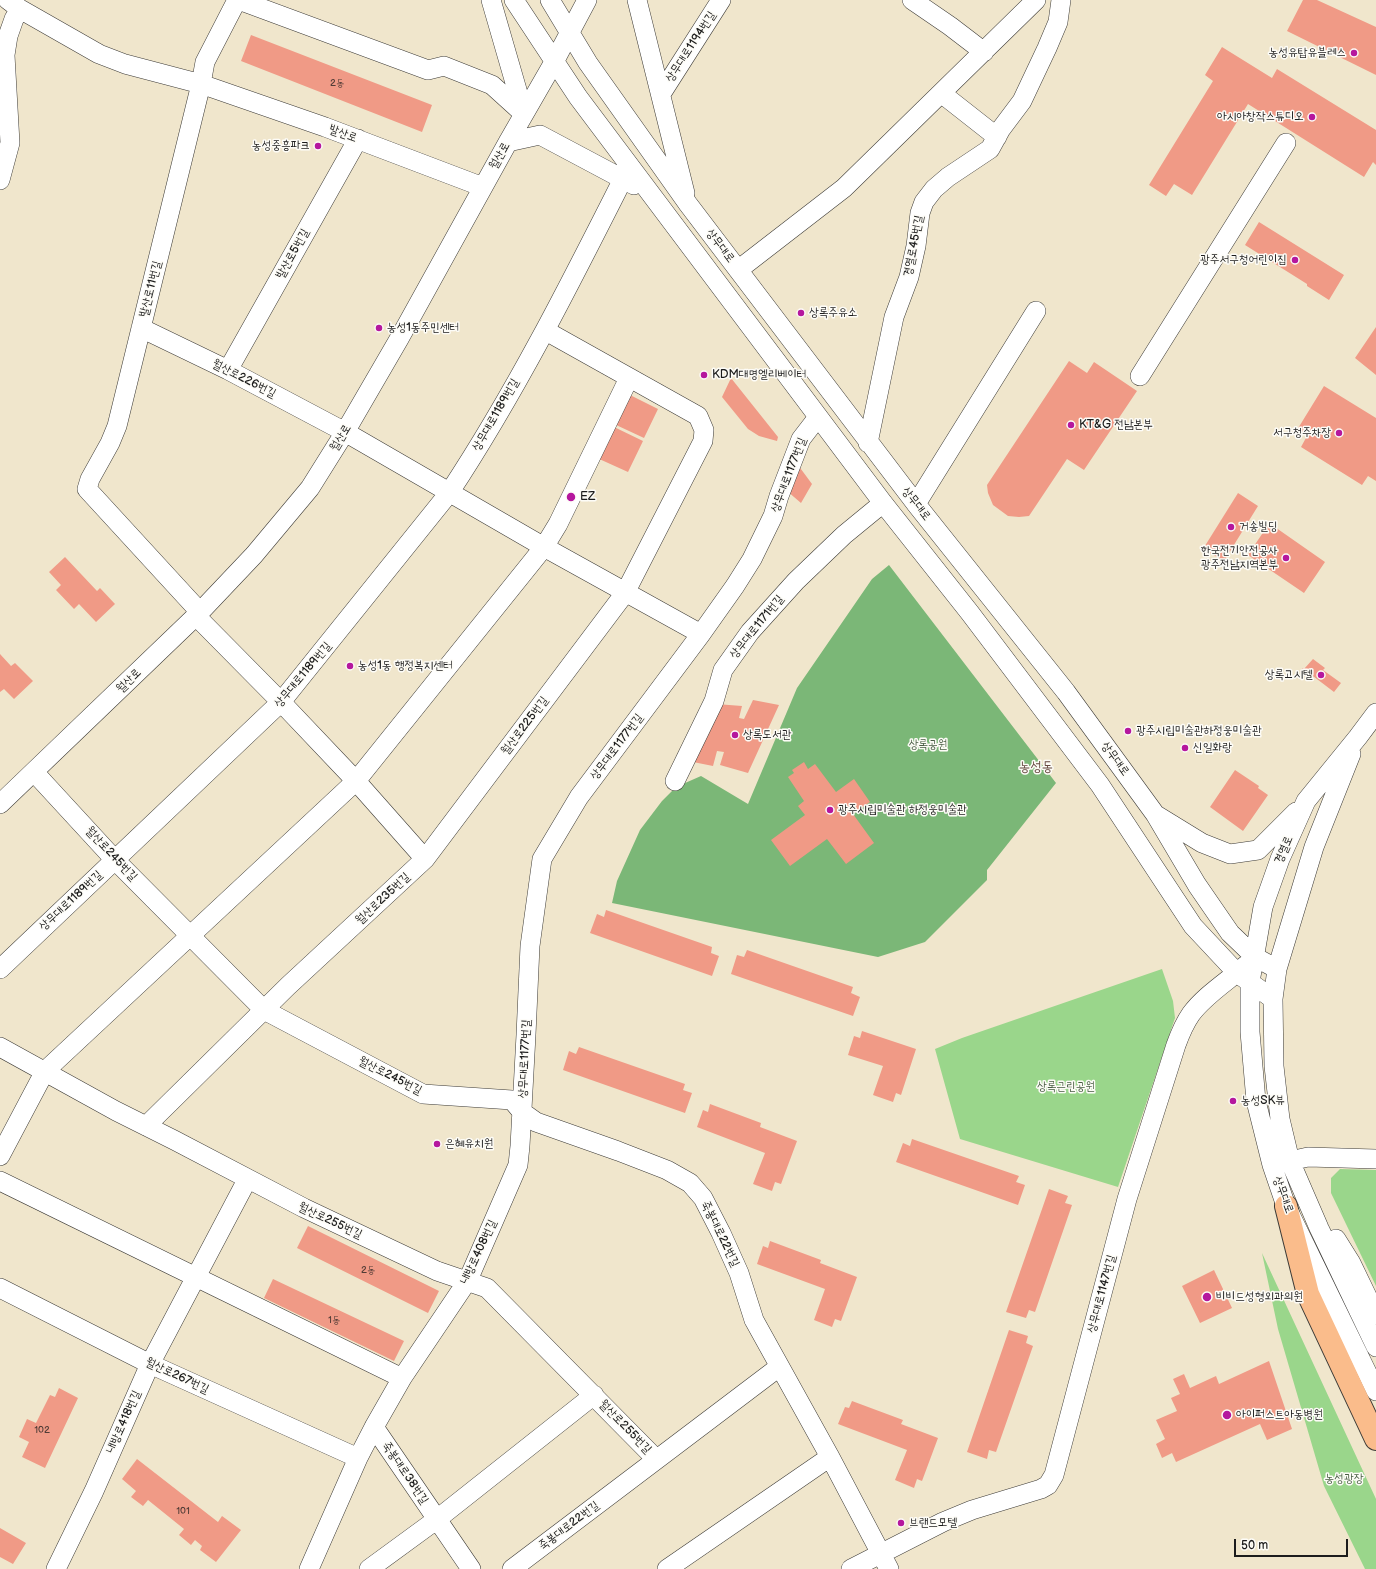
<!DOCTYPE html>
<html>
<head>
<meta charset="utf-8">
<style>
	body { margin:0 }
	#map { position:relative; width:1376px; height:1569px; overflow:hidden; background:#f0e6cc; font-family:"Balsamiq Sans",sans-serif }
	canvas { display:block }
	.scale { position:absolute; left:1234px; top:1539px; width:114px; height:18px; box-sizing:border-box; border:2px solid #1c1c1c; border-top:0; padding-left:5px; font-size:12px; line-height:14px; white-space:nowrap; color:#1c1c1c; -webkit-text-stroke:3px #fdfcf7; paint-order:stroke }
</style>
</head>
<body>
<div id="map">
<canvas width="1376" height="1569"></canvas>
<div class="scale">50 m</div>
</div>
<script>
const c = document.querySelector('canvas').getContext('2d');
c.lineJoin = 'round';
function fill(path, color) { c.fillStyle = color; c.fill(path, 'evenodd'); }
function stroke(path, color, width, dash) { c.strokeStyle = color; c.lineWidth = width; c.lineCap = dash ? 'butt' : 'round'; c.setLineDash(dash || []); c.stroke(path); }
function write(font, color, halo, rows, align = 'center') {
  c.font = font + ' "Balsamiq Sans","Poor Story",sans-serif'; c.lineWidth = 3; c.setLineDash([]); c.textBaseline = 'middle'; c.strokeStyle = halo; c.fillStyle = color; for (const [text, x, y, turn = 0] of rows) {
    c.save(); c.translate(x, y); c.rotate((+turn || 0) * Math.PI / 180); c.textAlign = isNaN(turn) ? turn : align; if (halo) c.strokeText(text, 0, 0); c.fillText(text, 0, 0); c.restore();
  }
}
fill(new Path2D(`
	M1162 969 1173 1001 1175 1018 1118 1187 960 1139 935 1049 962 1038Z
	M1340 1169 1376 1170V1286L1331 1193V1178Z
	M1262 1253 1376 1499V1569H1365L1324 1486 1278 1329Z`), '#9ad68b');
fill(new Path2D(`
	M889 565 1056 783 987 870V880L925 942 878 957 612 903 617 881 640 830 662 801 676 787 701 776 748 804 797 688 872 579Z`), '#7bb777');
fill(new Path2D(`
	M1303 0H1317L1376 27V75L1287 31Z
	M251 35 432 105 422 132 241 61Z
	M1222 47 1272 78 1277 69 1376 130V165L1373 162 1364 177 1248 104 1192 195 1174 184 1166 196 1149 185 1213 81 1205 75Z
	M1259 222 1344 275 1329 300 1307 286V284L1245 245Z
	M1376 327V375L1355 358Z
	M1069 361 1087 373 1094 362 1137 391 1084 470 1067 459 1029 516 1019 517 1008 516 993 505 988 493 987 485Z
	M731 378 778 437 777 441 759 436 748 429 722 397Z
	M1324 386 1376 418V481L1368 476 1362 485 1301 447 1307 436 1297 430Z
	M628 394 658 409 644 438 614 424Z
	M612 426 643 441 628 472 597 458Z
	M795 461 812 484 801 503 787 491Z
	M1238 493 1258 506 1224 561 1203 549Z
	M1268 525H1272L1325 562 1304 593 1248 555Z
	M65 557 97 591 100 588 115 604 96 622 79 604 74 609 56 590 61 585 49 572Z
	M0 654 11 666 15 663 33 681 14 699 4 689 0 692Z
	M1313 659 1325 668 1323 670 1341 683 1334 692 1309 673 1307 677 1300 672 1303 668 1304 669Z
	M753 700 779 705 748 773 720 765 724 752 717 751 713 766 693 762 716 704 742 706 739 718 744 719Z
	M804 762 808 769 815 764 836 792 854 779 870 802 853 814 874 843 846 864 827 839 790 866 771 840 805 815 798 806 804 801 788 777 794 773 792 770Z
	M1235 770 1259 786 1258 788 1268 795 1243 831 1210 807Z
	M606 910 712 947 711 953 719 956 712 976 590 933 597 914 604 917Z
	M747 950 853 987 851 993 860 997 853 1016 731 974 737 955 744 957Z
	M862 1031 916 1049 901 1095 896 1093 893 1102 873 1095 883 1066 848 1055 854 1036 860 1038Z
	M579 1047 685 1084 683 1090 692 1093 685 1113 563 1070 569 1051 576 1054Z
	M710 1104 761 1123 760 1127 797 1141 781 1184 775 1182 772 1191 753 1184 765 1153 697 1127 703 1110 708 1112Z
	M912 1139 1019 1176 1016 1182 1025 1185 1018 1205 896 1162 903 1143 910 1146Z
	M1049 1189 1068 1196 1065 1203 1072 1205 1035 1312 1029 1310 1026 1318 1006 1312Z
	M308 1226 439 1291 428 1313 297 1248Z
	M770 1241 821 1260 820 1263 857 1277 841 1321 835 1319 832 1327 814 1320 825 1289 757 1264 763 1246 768 1248Z
	M1214 1270 1232 1308 1200 1323 1182 1286Z
	M273 1279 404 1341 394 1361 264 1298Z
	M1009 1330 1028 1336 1026 1343 1033 1346 996 1452 989 1450 987 1459 967 1452Z
	M1269 1361 1292 1429 1267 1440 1260 1424 1176 1462 1172 1453 1162 1458 1156 1444 1165 1439 1156 1420 1177 1411 1171 1398 1180 1394 1173 1379 1184 1374 1190 1388 1216 1376 1219 1384Z
	M59 1388 78 1398 45 1468 22 1457 29 1442 19 1437 27 1419 36 1423 50 1395 55 1397Z
	M852 1401 903 1420 901 1424 938 1438 922 1481 917 1479 914 1488 895 1480 907 1450 838 1424 845 1407 849 1408Z
	M137 1459 218 1522 222 1516 241 1530 216 1562 200 1550 202 1546 195 1540 191 1545 179 1535 184 1529 148 1500 143 1506 131 1497 136 1491 122 1479Z
	M0 1528 26 1543 13 1564 0 1557Z`), '#f09a86');
const minor = new Path2D(`
	M8 0 20 9 99 54 125 64 201 84 325 127 483 187
	M239 0 428 70 444 66 492 85 524 114
	M491 0 524 114
	M514 0 578 97 883 503 970 613 1100 785 1193 926 1237 973 1273 999
	M550 0 588 63 688 204 916 504 1066 692 1155 814 1197 885 1230 933 1255 957 1277 969
	M637 0 685 193
	M912 0 950 26 984 52
	M941 93 997 137
	M661 94 721 0
	M508 142 540 135 634 185
	M0 180 10 143 5 55 8 36 14 19 20 9
	M738 270 844 188 1036 0
	M141 328 228 370 345 432 544 547 701 634
	M228 370 358 139
	M1140 376 1286 143
	M868 443 894 317 909 277 916 246 920 213 924 202 934 189 948 177 990 149 1001 129 1022 101 1047 48 1058 22 1061 0
	M916 504 1036 311
	M200 612 87 489 90 479 110 443 117 426 201 84 205 62 237 0
	M196 616 281 702 356 781 425 859
	M1376 713 1358 737 1306 801 1280 859 1263 907 1250 982V1032L1256 1101 1272 1165 1286 1206 1376 1391
	M1351 754 1314 847 1277 969 1273 999 1274 1066 1280 1119 1290 1161 1319 1228 1376 1347
	M34 772 115 860 264 1010 423 1094 512 1100 522 1112 536 1122 618 1151 667 1170 690 1183 703 1198 721 1233 739 1273 754 1320 830 1457 889 1569
	M675 781 714 701 723 670 750 632 796 581 844 535 883 503
	M0 804 200 612 254 555 310 488 345 432 399 339 508 142 554 62 587 0
	M1158 816 1202 843 1230 854 1258 850 1296 812
	M0 969 281 702 449 493C515 393 569 286 623 179
	M0 1047 116 1111 174 1140 304 1208 437 1271 487 1288 656 1459
	M146 1126 288 986 425 859 625 593 703 441 704 430 698 416 546 331
	M0 1156 45 1071 356 781 544 547 558 524 629 378
	M1290 1161 1308 1157 1376 1159
	M0 1181 402 1378
	M1336 1239 1351 1263 1376 1315
	M0 1288 150 1364 358 1458
	M374 1427 471 1569
	M56 1569 94 1491 150 1364 247 1180
	M309 1569 358 1458 374 1427 402 1378 468 1280 518 1165 520 1146 526 1035 530 946 542 859 579 797 701 634 735 586 752 559 773 516 779 496 801 439 818 417
	M369 1569 436 1520 594 1395
	M512 1569 779 1367
	M667 1569 830 1457
	M851 1569 943 1522 972 1510 1041 1489 1048 1485 1054 1475 1127 1199 1176 1045C1180 1034 1184 1024 1191 1014 1205 995 1228 981 1246 965`);
const major = new Path2D(`
	M1286 1206 1308 1294 1376 1439`);
stroke(minor, '#3c3a36', 20);
stroke(major, '#3c3a36', 24);
stroke(minor, '#fff', 19);
stroke(major, '#fabc8b', 22);
for (const [x, y, r, color] of [
	[1354,53,4,"#b5179e"],
	[1312,117,4,"#b5179e"],
	[318,146,4,"#b5179e"],
	[1295,260,4,"#b5179e"],
	[801,313,4,"#b5179e"],
	[379,328,4,"#b5179e"],
	[704,375,4,"#b5179e"],
	[1071,425,4,"#b5179e"],
	[1339,433,4,"#b5179e"],
	[571,497,5,"#b5179e"],
	[1231,527,4,"#b5179e"],
	[1286,558,4,"#b5179e"],
	[350,666,4,"#b5179e"],
	[1321,675,4,"#b5179e"],
	[1128,731,4,"#b5179e"],
	[735,735,4,"#b5179e"],
	[1185,748,4,"#b5179e"],
	[830,810,4,"#b5179e"],
	[1233,1101,4,"#b5179e"],
	[437,1144,4,"#b5179e"],
	[1207,1297,5,"#b5179e"],
	[1227,1415,5,"#b5179e"],
	[901,1523,4,"#b5179e"]
]) { const dot = new Path2D(); dot.arc(x, y, r, 0, 2 * Math.PI); c.fillStyle = color; c.fill(dot); stroke(dot, '#fdfcf7', 1.5); }
write('10px', '#513c36', null, [
	["2동",337,83],
	["2동",368,1270],
	["1동",334,1320],
	["102",42,1430],
	["101",183,1511]
]);
write('12px', '#1c1c1c', '#fdfcf7', [
	["상무대로1194번길",691,47,-57],
	["발산로",343,134,20],
	["월산로",500,156,-61],
	["상무대로",720,246,53],
	["경열로45번길",914,246,-79],
	["발산로5번길",293,254,-61],
	["발산로11번길",151,289,-76],
	["월산로226번길",244,379,27],
	["상무대로1189번길",496,415,-60],
	["월산로",341,438,-59],
	["상무대로1177번길",789,475,-69],
	["상무대로",916,504,52],
	["상무대로1171번길",757,627,-51],
	["상무대로1189번길",303,675,-50],
	["월산로",129,681,-44],
	["월산로225번길",525,726,-53],
	["상무대로1177번길",617,747,-53],
	["상무대로",1115,759,54],
	["경열로",1284,850,-67],
	["월산로245번길",111,854,47],
	["월산로235번길",383,899,-43],
	["상무대로1189번길",71,901,-43],
	["상무대로1177번길",525,1059,-87],
	["월산로245번길",390,1076,27],
	["상무대로",1283,1195,70],
	["월산로255번길",330,1221,25],
	["죽봉대로22번길",720,1234,64],
	["내방로408번길",479,1252,-65],
	["상무대로1147번길",1102,1294,-75],
	["월산로267번길",177,1376,25],
	["내방로418번길",124,1422,-66],
	["월산로255번길",625,1427,46],
	["죽봉대로38번길",405,1473,56],
	["죽봉대로22번길",569,1526,-37]
]);
write('12px', '#1c1c1c', '#fdfcf7', [
	["농성유탑유블레스",1346,53,"right"],
	["아시아창작스튜디오",1304,117,"right"],
	["농성중흥파크",310,146,"right"],
	["광주서구청어린이집",1287,260,"right"],
	["상록주유소",809,313],
	["농성1동주민센터",387,328],
	["KDM대명엘리베이터",712,375],
	["KT&G 전남본부",1079,425],
	["서구청주차장",1331,433,"right"],
	["EZ",580,497],
	["거송빌딩",1239,527],
	["한국전기안전공사",1278,551,"right"],
	["광주전남지역본부",1278,565,"right"],
	["농성1동 행정복지센터",358,666],
	["상록고시텔",1313,675,"right"],
	["광주시립미술관하정웅미술관",1136,731],
	["상록도서관",743,735],
	["신일화랑",1193,748],
	["광주시립미술관 하정웅미술관",838,810],
	["농성SK뷰",1241,1101],
	["은혜유치원",445,1144],
	["비비드성형외과의원",1216,1297],
	["아이퍼스트아동병원",1236,1415],
	["브랜드모텔",909,1523]
], 'left');
write('12px', '#485d43', '#fdfcf7', [
	["상록공원",928,745],
	["상록근린공원",1066,1087],
	["농성광장",1344,1479]
]);
write('14px', '#664841', '#fdfcf7', [
	["농성동",1036,767]
]);
</script>
</body>
</html>
